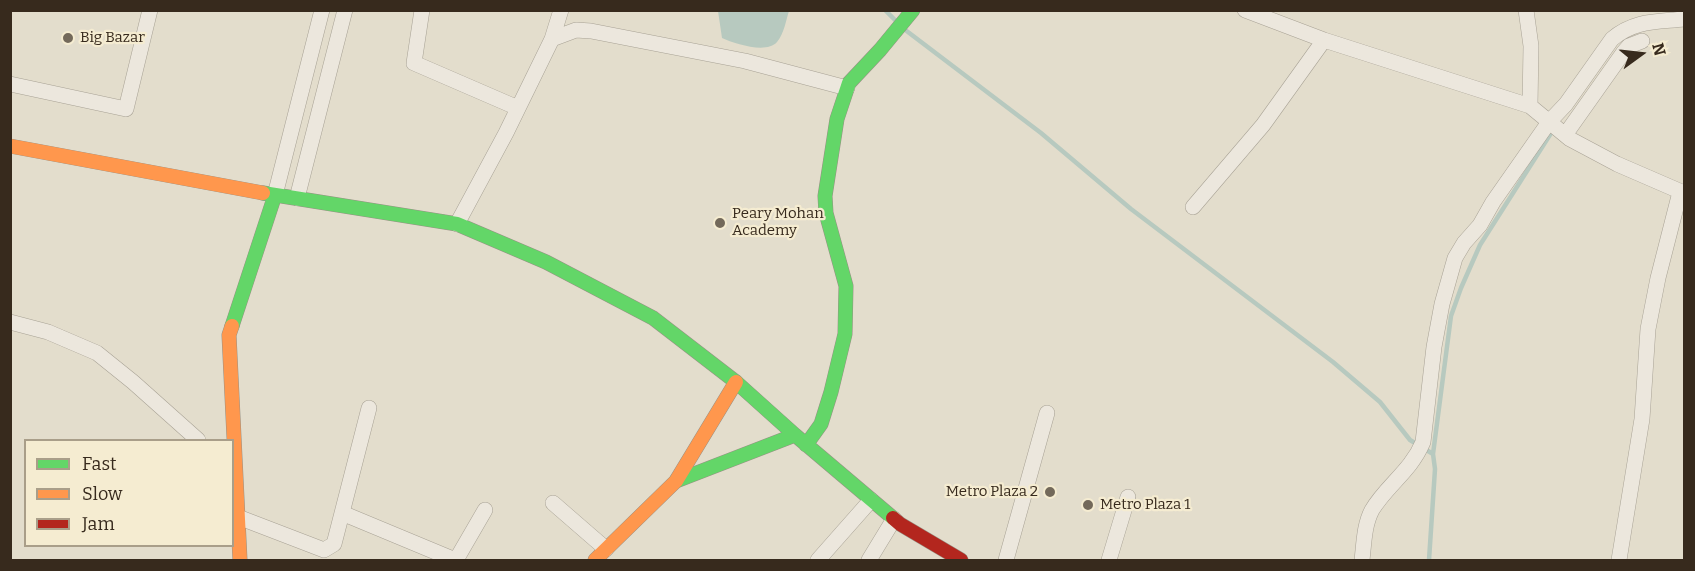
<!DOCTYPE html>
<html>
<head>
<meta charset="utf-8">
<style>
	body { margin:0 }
	#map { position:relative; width:1695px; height:571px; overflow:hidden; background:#e3ddcc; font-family:Bitter,serif }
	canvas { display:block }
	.frame { position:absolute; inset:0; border:12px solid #372a1d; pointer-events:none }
	.legend { position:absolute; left:24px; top:439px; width:210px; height:108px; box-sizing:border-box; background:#f5ecd1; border:2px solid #a99e89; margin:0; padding:8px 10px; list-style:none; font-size:18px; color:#372a1d }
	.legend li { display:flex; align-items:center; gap:12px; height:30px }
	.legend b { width:30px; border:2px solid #a99e89 }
	.north { position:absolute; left:1611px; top:24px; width:60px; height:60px; -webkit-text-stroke:4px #f5ecd1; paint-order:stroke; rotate:75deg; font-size:16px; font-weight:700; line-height:24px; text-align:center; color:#372a1d }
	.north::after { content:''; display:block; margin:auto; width:21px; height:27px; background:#372a1d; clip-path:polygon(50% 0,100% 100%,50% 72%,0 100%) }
</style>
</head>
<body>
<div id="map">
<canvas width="1695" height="571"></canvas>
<div class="frame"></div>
<ul class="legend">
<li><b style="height:8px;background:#63d668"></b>Fast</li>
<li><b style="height:8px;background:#ff974d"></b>Slow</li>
<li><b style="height:8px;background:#b3261e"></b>Jam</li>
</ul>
<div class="north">N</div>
</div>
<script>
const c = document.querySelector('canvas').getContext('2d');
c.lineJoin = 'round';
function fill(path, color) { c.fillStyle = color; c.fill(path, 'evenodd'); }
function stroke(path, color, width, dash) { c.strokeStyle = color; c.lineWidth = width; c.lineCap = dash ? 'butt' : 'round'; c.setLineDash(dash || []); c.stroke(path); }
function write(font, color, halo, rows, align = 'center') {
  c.font = font + ' Bitter,serif'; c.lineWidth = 4.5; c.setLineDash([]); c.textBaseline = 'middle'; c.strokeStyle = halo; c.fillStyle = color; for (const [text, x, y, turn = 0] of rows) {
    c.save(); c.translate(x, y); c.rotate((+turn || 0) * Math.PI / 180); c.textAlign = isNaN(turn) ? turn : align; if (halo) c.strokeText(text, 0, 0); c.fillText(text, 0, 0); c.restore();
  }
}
fill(new Path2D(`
	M718 11V10L789 11C786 20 784 34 777 42 767 54 735 44 722 38Z`), '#b7c9bf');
stroke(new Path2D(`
	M885 10 896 21
	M904 29 1041 133 1131 209 1333 362 1380 402 1410 440 1433 454
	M1429 560 1435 469 1433 454 1451 316 1461 288 1480 245 1553 130`), '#b7c9bf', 4.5);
const street = new Path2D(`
	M422 10 414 63 518 108
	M1245 10 1324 40 1530 106
	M1526 10 1531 46 1530 106 1570 139 1617 164 1684 193
	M552 39 576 30 591 31 745 61 847 88
	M10 84 126 109 150 10
	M1565 135 1623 53 1629 46 1642 41
	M275 195 322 10
	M297 198 345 10
	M1193 207 1263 125 1324 40
	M457 224 506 133 552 39 561 10
	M10 322 48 332 97 353 133 382 198 440
	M553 503 606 549
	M342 513 455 560
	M238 517 324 550 334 544 369 408
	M456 560 485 510
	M818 560 871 500
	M869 560 894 519
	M1006 560 1047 413
	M1109 560 1128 497
	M1362 560C1364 544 1364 525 1372 510 1387 485 1411 471 1423 442L1434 347 1442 304 1455 258 1464 243 1480 225 1493 202 1549 122 1566 104 1612 39C1634 20 1657 22 1684 19
	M1619 560 1642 419 1648 329 1658 278 1680 192`);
const fast = new Path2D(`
	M263 193 457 224 546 262 653 318 736 382 795 435 893 518
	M232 326 275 195
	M806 445 821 424 831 392 845 334 846 286 826 213 825 196 837 119 849 83 880 50 913 10
	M676 481 795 435`);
const slow = new Path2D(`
	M10 146 263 193
	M232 326 229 335 240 560
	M595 560 676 481 736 382`);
const jam = new Path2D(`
	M893 518 900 524 961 560`);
stroke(street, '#a8a295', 16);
stroke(fast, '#989185', 15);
stroke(slow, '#989185', 15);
stroke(jam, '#989185', 15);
stroke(street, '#ece7dd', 15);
stroke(fast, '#63d668', 14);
stroke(slow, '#ff974d', 14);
stroke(jam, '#b3261e', 14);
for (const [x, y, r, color] of [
	[68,38,6,"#73695a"],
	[720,223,6,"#73695a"],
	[1050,492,6,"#73695a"],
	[1088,505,6,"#73695a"]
]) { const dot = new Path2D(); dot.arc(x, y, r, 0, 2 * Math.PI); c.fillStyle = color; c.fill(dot); stroke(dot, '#f5ecd1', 2); }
write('15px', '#372a1d', '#f5ecd1', [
	["Big Bazar",80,38],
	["Peary Mohan",732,214],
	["Academy",732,231],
	["Metro Plaza 2",1038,492,"right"],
	["Metro Plaza 1",1100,505]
], 'left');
</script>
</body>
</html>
